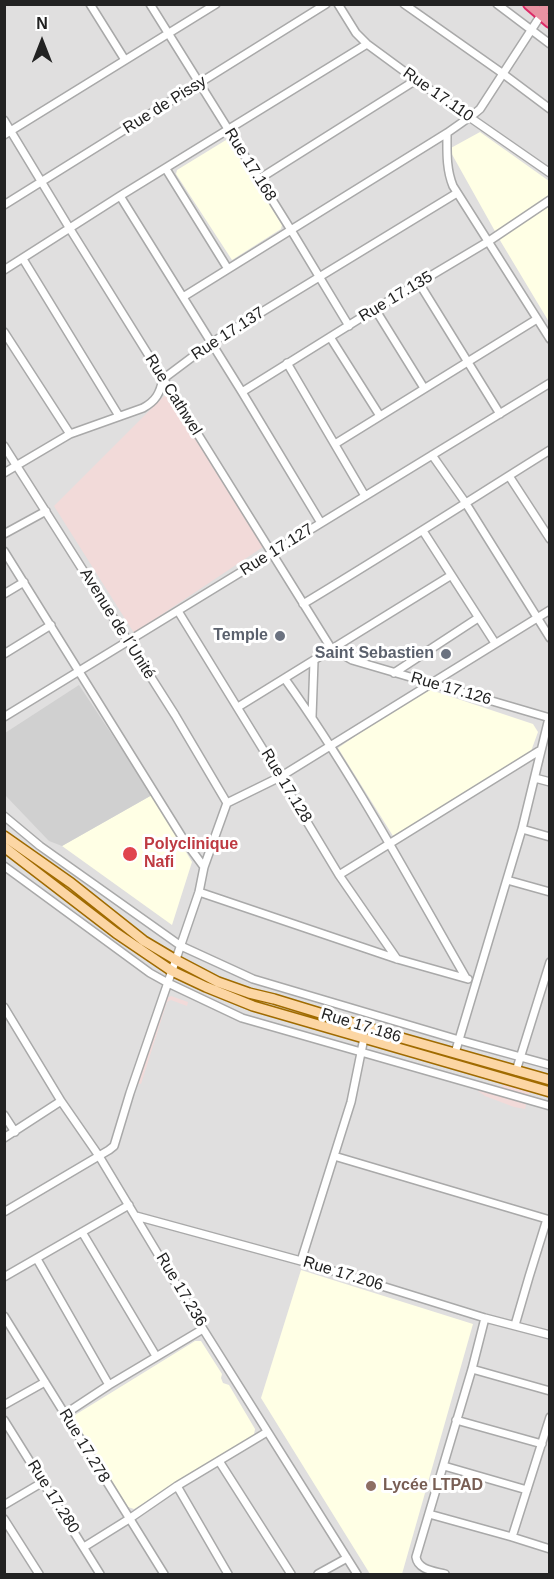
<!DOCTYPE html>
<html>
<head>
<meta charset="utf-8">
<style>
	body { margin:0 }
	#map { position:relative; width:554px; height:1579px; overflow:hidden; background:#f2efe9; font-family:Helvetica,sans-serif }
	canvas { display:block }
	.frame { position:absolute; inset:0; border:6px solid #222; pointer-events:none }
	.north { position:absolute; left:12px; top:12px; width:60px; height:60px; -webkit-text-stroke:4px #fff; paint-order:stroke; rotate:0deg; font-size:16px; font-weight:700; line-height:24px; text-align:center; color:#222 }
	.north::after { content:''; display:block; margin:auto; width:21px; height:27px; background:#222; clip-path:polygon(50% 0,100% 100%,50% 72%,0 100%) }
</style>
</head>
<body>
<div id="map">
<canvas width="554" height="1579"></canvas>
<div class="frame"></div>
<div class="north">N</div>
</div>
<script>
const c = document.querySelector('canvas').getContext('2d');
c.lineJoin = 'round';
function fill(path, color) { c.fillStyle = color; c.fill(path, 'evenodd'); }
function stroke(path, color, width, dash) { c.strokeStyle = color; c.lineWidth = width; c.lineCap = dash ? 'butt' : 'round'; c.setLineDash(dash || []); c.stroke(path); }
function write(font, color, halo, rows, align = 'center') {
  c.font = font + ' Helvetica,sans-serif'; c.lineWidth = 6; c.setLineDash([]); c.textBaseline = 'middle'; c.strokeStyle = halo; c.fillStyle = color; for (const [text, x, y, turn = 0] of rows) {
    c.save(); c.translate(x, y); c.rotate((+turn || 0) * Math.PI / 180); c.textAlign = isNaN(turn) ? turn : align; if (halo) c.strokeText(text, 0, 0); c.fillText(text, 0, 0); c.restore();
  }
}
fill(new Path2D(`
	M5 5H549V1574H5Z`), '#e0dfdf');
fill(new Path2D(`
	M168 392 266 545 134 633 54 506Z
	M171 996 188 1002 187 1006 171 1000 167 1002 141 1084 136 1083 163 999Z
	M504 1080 530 1090 525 1109 514 1107 485 1096 478 1091V1086L491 1084 502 1087Z`), '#f2dad9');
fill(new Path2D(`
	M480 132 549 181V322L501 242 449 149Z
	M226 140 230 142 282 225 281 229 232 260 176 174 177 170Z
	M425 688 533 724 538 732 530 754 393 836 338 748Z
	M152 795 192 862 172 925 62 846Z
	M301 1270 473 1324 402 1574H370L261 1398Z
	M195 1341H201L222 1374 221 1378 223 1383 229 1385 255 1429 254 1435 134 1509 128 1507 74 1419 75 1415Z`), '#ffffe5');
fill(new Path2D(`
	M79 685 152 795 62 846 49 841 5 795V733Z`), '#d0d0d0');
const minor = new Path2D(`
	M90 4 125 60
	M150 4 291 230 349 326
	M338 4 356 33 367 44 416 80 550 173
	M404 4 502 73 550 109
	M497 4 550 44
	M4 120 70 229 331 648 352 660 550 718
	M447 133C447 151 446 169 453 186L550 339
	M4 135 216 4
	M166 169 228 269
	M259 179 416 80
	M120 196 242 392 321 523
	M4 205 326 4
	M23 259 119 416
	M4 270 120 196 367 44
	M419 283 500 414
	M183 297 447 133 474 114 480 109 541 15
	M375 309 424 388
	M4 332 70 434
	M330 337 380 416
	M287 363 365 496
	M242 392 375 309 489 241 550 200
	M335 444 537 319
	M4 446 175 715 227 803
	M432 455 465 502 550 638
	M4 473 70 434 143 408C156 401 160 393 163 379L211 343 457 193
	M509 476 550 539
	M423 531 495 643
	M4 534 46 511
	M4 551 182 837 204 867
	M4 594 24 582
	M303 604C386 554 467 502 550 450
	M178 611 280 777 339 875 397 959
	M4 654 51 625
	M394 673 478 618
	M285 679C353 774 408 877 466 978
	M238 707 450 576
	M4 717 550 383
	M312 717 314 661
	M535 778 550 782
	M4 816 40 846 181 946 253 979 459 1040 550 1065
	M522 829 550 837
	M4 866 150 973 168 983 242 1018 550 1106
	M339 875 539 751
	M507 880 550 892
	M199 892 397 959 468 979
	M4 1007 61 1101 99 1156 203 1329 357 1574
	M455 1053 522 829 549 718
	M516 1071 550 962
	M4 1115 15 1132
	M4 1138 61 1101
	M334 1156 550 1220
	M4 1212 109 1150 114 1146 130 1093 199 892 204 867 227 803 280 777 550 610
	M136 1216 301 1261 485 1318 550 1335
	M82 1232 156 1356
	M37 1259 109 1385
	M301 1261 351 1102 364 1038
	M4 1277 129 1205
	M4 1316 164 1574
	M515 1325 529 1277 547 1219
	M472 1369 550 1391
	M4 1405 45 1382
	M65 1414 109 1385 203 1329
	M4 1420 100 1574
	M456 1420 542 1444
	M219 1461 291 1574
	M444 1466 527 1490
	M177 1486 228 1574
	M4 1505 43 1482
	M429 1514 512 1537 550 1549
	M4 1519 39 1574
	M512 1537 550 1417
	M84 1547 129 1519 177 1486 267 1432
	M318 1574 347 1558
	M445 1574C434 1571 418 1570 416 1557L472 1369 485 1318`);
const major = new Path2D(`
	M4 836 71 883 144 941 176 960 218 982 249 993 274 999 405 1039 550 1080
	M4 847 116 933 172 971 206 987 253 1006 550 1092`);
const highway = new Path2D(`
	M529 4 550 22
	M544 4 550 9`);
stroke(minor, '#a9a9a9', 10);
stroke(major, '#a06b00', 12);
stroke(highway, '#dc2a67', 14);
stroke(minor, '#fff', 7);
stroke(major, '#fcd6a4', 9);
stroke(highway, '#e892a2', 10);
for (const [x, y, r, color] of [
	[280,636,6,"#6b7280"],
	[446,654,6,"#6b7280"],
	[130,854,8,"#e0444e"],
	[371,1486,6,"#8d6e63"]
]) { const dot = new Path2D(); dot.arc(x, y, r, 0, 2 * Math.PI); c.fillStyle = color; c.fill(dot); stroke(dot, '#fff', 2); }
write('16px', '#222', '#fff', [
	["Rue 17.110",438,95,35],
	["Rue de Pissy",165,105,-32],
	["Rue 17.168",250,165,58],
	["Rue 17.135",396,297,-31],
	["Rue 17.137",228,334,-33],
	["Rue Cathwel",173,395,58],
	["Rue 17.127",277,550,-32],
	["Avenue de l´Unité",117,624,58],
	["Rue 17.126",451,689,16],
	["Rue 17.128",286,786,59],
	["Rue 17.186",361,1026,17],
	["Rue 17.206",343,1274,17],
	["Rue 17.236",181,1290,59],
	["Rue 17.278",84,1446,59],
	["Rue 17.280",53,1497,58]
]);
write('bold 16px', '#5b616d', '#fff', [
	["Temple",268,636],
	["Saint Sebastien",434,654]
], 'right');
write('bold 16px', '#be3a42', '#fff', [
	["Polyclinique",144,845],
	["Nafi",144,863]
], 'left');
write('bold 16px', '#785e54', '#fff', [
	["Lycée LTPAD",383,1486]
], 'left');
</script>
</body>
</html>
